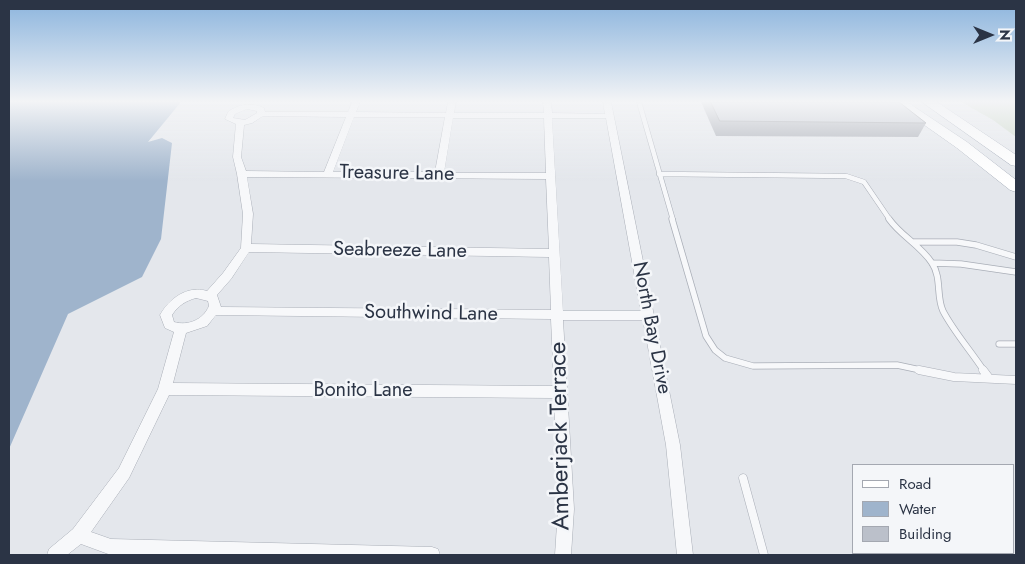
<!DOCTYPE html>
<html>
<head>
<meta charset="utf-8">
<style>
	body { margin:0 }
	#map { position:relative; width:1025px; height:564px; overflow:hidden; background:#e4e7ec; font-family:Jost,sans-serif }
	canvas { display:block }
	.frame { position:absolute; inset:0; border:10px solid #2b3445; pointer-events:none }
	.legend { position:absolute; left:852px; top:464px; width:162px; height:90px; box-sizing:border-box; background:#f4f6f9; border:1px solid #a4a8b1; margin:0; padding:6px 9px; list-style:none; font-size:15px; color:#2b3445 }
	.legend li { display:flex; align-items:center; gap:10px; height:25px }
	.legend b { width:25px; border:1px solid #a4a8b1 }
	.north { position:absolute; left:965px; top:10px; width:50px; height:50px; -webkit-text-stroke:4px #f4f6f9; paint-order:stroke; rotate:90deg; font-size:14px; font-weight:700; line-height:20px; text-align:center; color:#2b3445 }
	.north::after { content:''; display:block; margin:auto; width:18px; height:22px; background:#2b3445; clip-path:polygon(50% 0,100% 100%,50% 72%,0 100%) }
</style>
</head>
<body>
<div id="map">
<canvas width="1025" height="564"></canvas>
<div class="frame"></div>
<ul class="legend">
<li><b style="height:6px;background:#fff"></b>Road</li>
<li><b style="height:14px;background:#9fb4cc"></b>Water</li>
<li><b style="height:14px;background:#bbc0ca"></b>Building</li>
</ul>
<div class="north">N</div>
</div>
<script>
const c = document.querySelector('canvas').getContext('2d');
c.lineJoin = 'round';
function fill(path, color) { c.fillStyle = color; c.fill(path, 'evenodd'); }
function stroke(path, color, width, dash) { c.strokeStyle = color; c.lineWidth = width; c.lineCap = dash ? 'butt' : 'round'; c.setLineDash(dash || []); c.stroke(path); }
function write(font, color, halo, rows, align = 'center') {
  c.font = font + ' Jost,sans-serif'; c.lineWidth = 5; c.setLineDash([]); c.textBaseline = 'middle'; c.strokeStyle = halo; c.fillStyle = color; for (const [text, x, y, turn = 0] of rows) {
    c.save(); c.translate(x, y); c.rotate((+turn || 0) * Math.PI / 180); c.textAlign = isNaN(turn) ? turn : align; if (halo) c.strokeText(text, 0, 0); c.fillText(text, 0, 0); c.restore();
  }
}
fill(new Path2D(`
	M961 102H1016V137L993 120Z`), '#c9d6c5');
fill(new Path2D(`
	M9 102H181L148 142 162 138 172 143 161 239 142 277 68 314 9 449Z`), '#9fb4cc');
const laneFar2 = new Path2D(`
	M639 102 673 220
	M659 174 846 176 864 182 890 220`);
const laneFar1 = new Path2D(`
	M672 219 706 336 715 350 725 358 753 366 897 365 925 371
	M889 219C901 236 920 245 932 263 942 278 936 297 943 311 954 332 971 351 984 371
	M914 242H957L976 245 1016 257
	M932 263 961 264 1016 272
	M999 344H1016`);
const lane = new Path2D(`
	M919 370 954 377 1016 380
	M983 370 989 378
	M743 478 764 555`);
const street = new Path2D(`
	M352 102H360L356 112 446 113 448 102H456L454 113H544L543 102H551L552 113 605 114 603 102H611L680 445 693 555H677L666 445 643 320H563L574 509 571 555H555L558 509 554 398 169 395 129 478 91 532 111 539 432 547 438 549 440 555H111L81 544 67 555H47L49 549 73 529 119 468 158 389 174 332 165 328 160 315C169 299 187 285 207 291L223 273 241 248 243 214 237 174 233 157 236 124 225 119 228 112C238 104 252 102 264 108L265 112H348ZM247 109 257 111V113L245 120 233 118 235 114ZM263 116 346 117 324 172 246 171 241 157 244 125 252 123ZM354 117H445L435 172H333ZM453 118H544L546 173H444ZM552 118H606L641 311H563ZM247 177 546 179 549 249 251 244 253 214ZM249 252 549 257 551 310 221 307 217 295 231 279ZM196 298 208 301 209 306C203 320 188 326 174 322L172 315C178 306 185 301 196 298ZM216 315 551 319 554 386 173 383 186 333 207 326Z`);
const primary = new Path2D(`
	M892 102H907L967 142 1016 180V192L1010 190 957 148Z
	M922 102H937L1016 155V166L1011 165Z`);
stroke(laneFar2, '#a9aeb7', 5.5);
stroke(laneFar1, '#a9aeb7', 7);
stroke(lane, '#a9aeb7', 9);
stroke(street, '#a9aeb7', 1);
stroke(primary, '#a3abb8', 1);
stroke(laneFar2, '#f7f8fa', 4.5);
stroke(laneFar1, '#f7f8fa', 5.5);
stroke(lane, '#f7f8fa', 8);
fill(street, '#f7f8fa');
fill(primary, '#fff');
fill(new Path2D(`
	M701 102H899L926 123 918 137 716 136Z`), '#a1a5ae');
const building = new Path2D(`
	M711 102H899L926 123 720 121Z`);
fill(building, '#bbc0ca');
stroke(building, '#83868d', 1);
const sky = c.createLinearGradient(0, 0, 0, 181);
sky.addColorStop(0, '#8bb4dd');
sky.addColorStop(0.56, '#f3f4f6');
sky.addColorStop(1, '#f3f4f600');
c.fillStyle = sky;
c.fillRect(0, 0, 1025, 181);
write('20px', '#2b3445', '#f4f6f9', [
	["Treasure Lane",397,174,1],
	["Seabreeze Lane",400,251,1],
	["Southwind Lane",431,314,1],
	["North Bay Drive",651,328,79],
	["Bonito Lane",363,391]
]);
write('24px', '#2b3445', '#f4f6f9', [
	["Amberjack Terrace",561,436,-91]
]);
</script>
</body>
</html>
